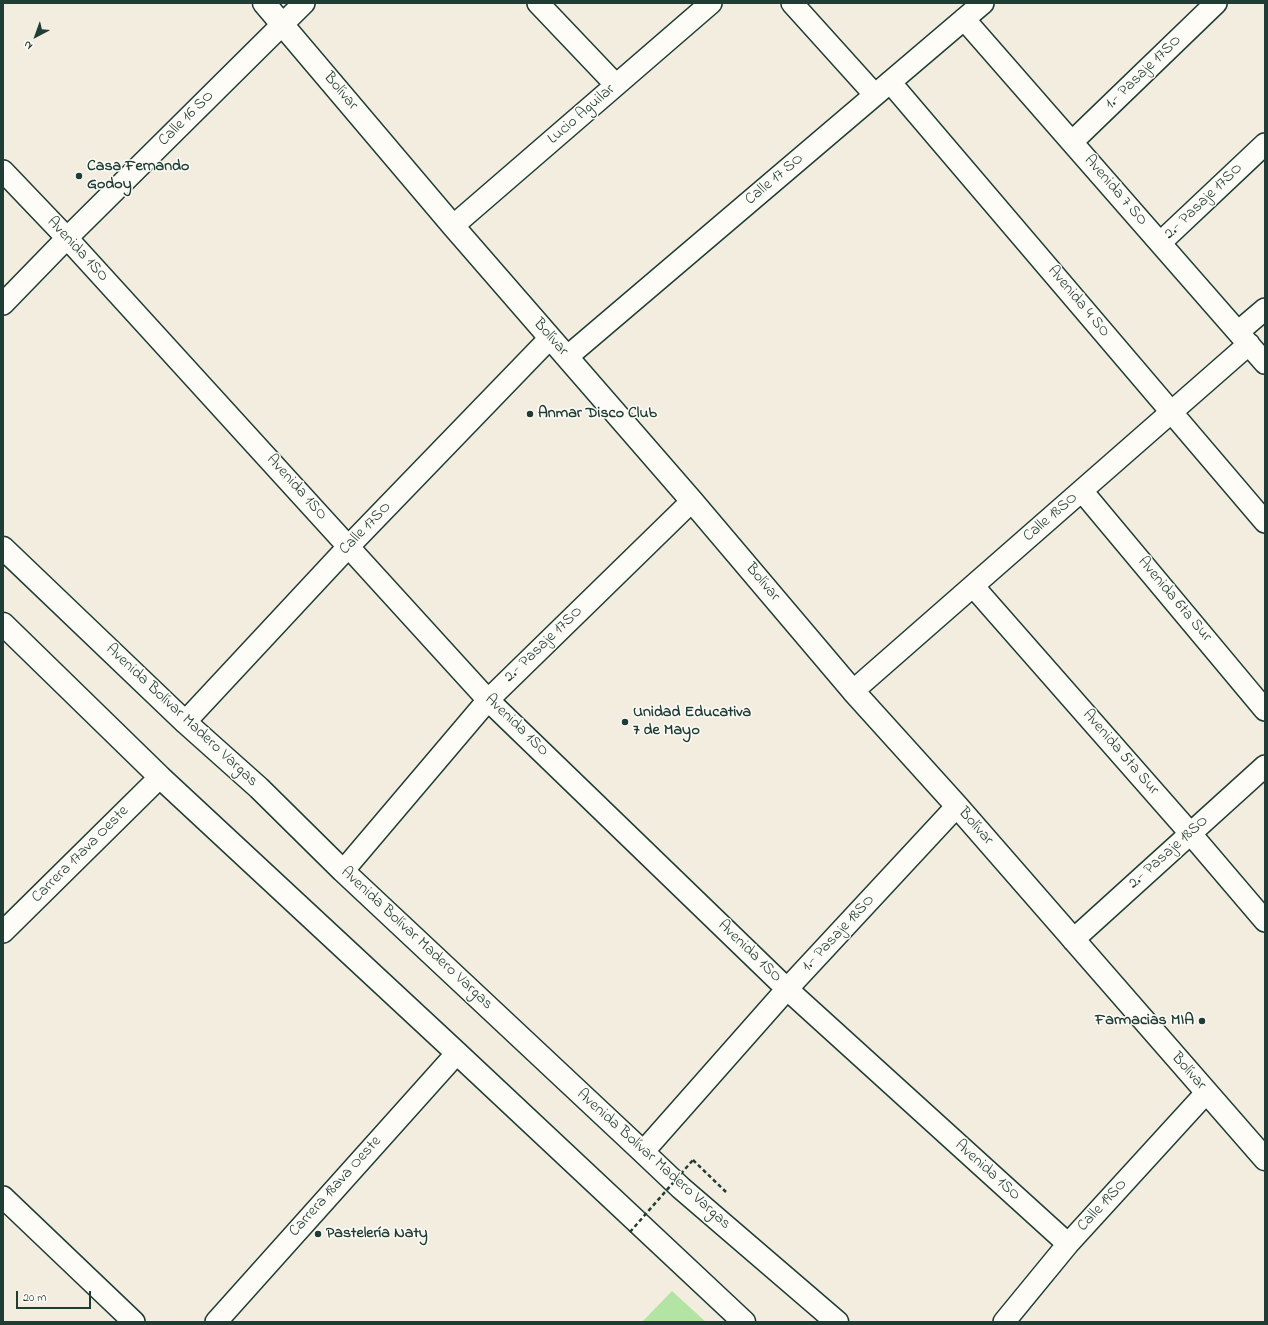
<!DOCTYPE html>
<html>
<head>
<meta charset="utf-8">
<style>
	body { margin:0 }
	#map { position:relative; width:1268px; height:1325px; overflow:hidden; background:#f3eddf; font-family:"Indie Flower",sans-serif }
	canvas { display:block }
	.frame { position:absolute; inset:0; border:4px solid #1f3d34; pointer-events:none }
	.north { position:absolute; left:16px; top:16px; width:40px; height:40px; -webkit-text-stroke:3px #fdfcf7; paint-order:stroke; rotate:221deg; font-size:11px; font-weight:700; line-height:16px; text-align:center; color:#1f3d34 }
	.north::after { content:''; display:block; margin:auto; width:14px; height:18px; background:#1f3d34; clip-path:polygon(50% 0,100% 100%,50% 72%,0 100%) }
	.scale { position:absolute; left:16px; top:1291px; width:75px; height:18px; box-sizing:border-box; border:2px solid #1f3d34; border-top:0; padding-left:5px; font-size:12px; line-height:14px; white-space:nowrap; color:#1f3d34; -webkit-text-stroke:3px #fdfcf7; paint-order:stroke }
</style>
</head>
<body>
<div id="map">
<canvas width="1268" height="1325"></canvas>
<div class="frame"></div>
<div class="north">N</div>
<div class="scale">20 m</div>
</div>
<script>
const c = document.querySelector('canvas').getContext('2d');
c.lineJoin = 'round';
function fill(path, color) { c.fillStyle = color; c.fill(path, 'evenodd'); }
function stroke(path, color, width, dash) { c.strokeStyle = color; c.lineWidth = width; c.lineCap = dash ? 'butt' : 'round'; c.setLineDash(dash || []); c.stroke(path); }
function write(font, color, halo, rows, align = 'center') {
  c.font = font + ' "Indie Flower",sans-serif'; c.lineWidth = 3; c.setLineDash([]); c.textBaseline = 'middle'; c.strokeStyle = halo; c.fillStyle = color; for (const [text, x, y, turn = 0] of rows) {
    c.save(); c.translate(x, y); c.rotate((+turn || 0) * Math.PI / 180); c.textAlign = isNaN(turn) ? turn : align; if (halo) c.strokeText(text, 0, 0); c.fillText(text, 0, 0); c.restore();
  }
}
fill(new Path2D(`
	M672 1291 706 1322H642Z`), '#b4e4a3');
const minor = new Path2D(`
	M538 3 616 85
	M792 3 875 95
	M964 19 1265 363
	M890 82 1265 522
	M1072 142 1216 3
	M3 171 67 238 488 700 787 989 1068 1244
	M453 226 711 3
	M1160 243 1265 144
	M3 304 67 238 304 3
	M1238 332 1265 309
	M567 357 983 3
	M1082 491 1265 710
	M973 586 1190 833 1265 921
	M853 691 1249 344
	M185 722 349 546 550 338
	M343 871 488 700 692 501
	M3 932 160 777
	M1073 940 1265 766
	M643 1152 787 989 957 806
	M3 1197 134 1322
	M216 1322 457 1053
	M1004 1322 1068 1244 1206 1093`);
const tertiary = new Path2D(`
	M264 3 453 226 692 501 853 691 957 806 1265 1159`);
const primary = new Path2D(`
	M3 548 185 722 259 788 343 871 643 1152 681 1188 837 1322
	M3 624 160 777 457 1053 744 1322`);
stroke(minor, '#1f3d34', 24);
stroke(tertiary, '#1f3d34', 25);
stroke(primary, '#1f3d34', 25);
stroke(new Path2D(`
	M693 1160 726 1192`), '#1f3d34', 2.5, [4, 3]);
stroke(minor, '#fdfcf7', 21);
stroke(tertiary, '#fdfcf7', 22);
stroke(primary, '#fdfcf7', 22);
stroke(new Path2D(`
	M630 1232 693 1160`), '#1f3d34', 2.5, [4, 3]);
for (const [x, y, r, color] of [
	[79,176,4,"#1f3d34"],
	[530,414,4,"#1f3d34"],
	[625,722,4,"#1f3d34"],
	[1202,1021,4,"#1f3d34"],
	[318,1234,4,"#1f3d34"]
]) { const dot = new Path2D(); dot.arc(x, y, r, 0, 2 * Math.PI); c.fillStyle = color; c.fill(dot); stroke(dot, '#fdfcf7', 1.5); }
write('16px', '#1f3d34', '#fdfcf7', [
	["1.- Pasaje 17SO",1144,73,-44],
	["Bolívar",340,92,50],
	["Lucio Aguilar",582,115,-41],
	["Calle 16 SO",187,119,-45],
	["Calle 17 SO",775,180,-40],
	["Avenida 7 SO",1115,191,49],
	["2.- Pasaje 17SO",1204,202,-44],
	["Avenida 1SO",77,250,47],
	["Avenida 4 SO",1078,302,50],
	["Bolívar",550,338,49],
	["Avenida 1SO",296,488,48],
	["Calle 18SO",1051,518,-41],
	["Calle 17SO",366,529,-46],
	["Bolívar",762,583,50],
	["Avenida 6ta Sur",1174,600,50],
	["2.- Pasaje 17SO",544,645,-44],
	["Avenida Bolívar Madero Vargas",181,716,43],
	["Avenida 1SO",516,726,44],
	["Avenida 5ta Sur",1120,753,49],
	["Bolívar",975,827,49],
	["2.- Pasaje 18SO",1169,853,-42],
	["Carrera 17ava Oeste",81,855,-45],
	["1.- Pasaje 18SO",839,934,-47],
	["Avenida Bolívar Madero Vargas",416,939,43],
	["Avenida 1SO",749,952,44],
	["Bolívar",1188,1072,49],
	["Avenida Bolívar Madero Vargas",653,1160,42],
	["Avenida 1SO",987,1171,42],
	["Carrera 18ava Oeste",336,1187,-48],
	["Calle 19SO",1103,1206,-47]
]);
write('bold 16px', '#1f3d34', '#fdfcf7', [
	["Casa Fernando",87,167],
	["Godoy",87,185],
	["Anmar Disco Club",538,414],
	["Unidad Educativa",633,713],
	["7 de Mayo",633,731],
	["Farmacias MIA",1194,1021,"right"],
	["Pastelería Naty",326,1234]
], 'left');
</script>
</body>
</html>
